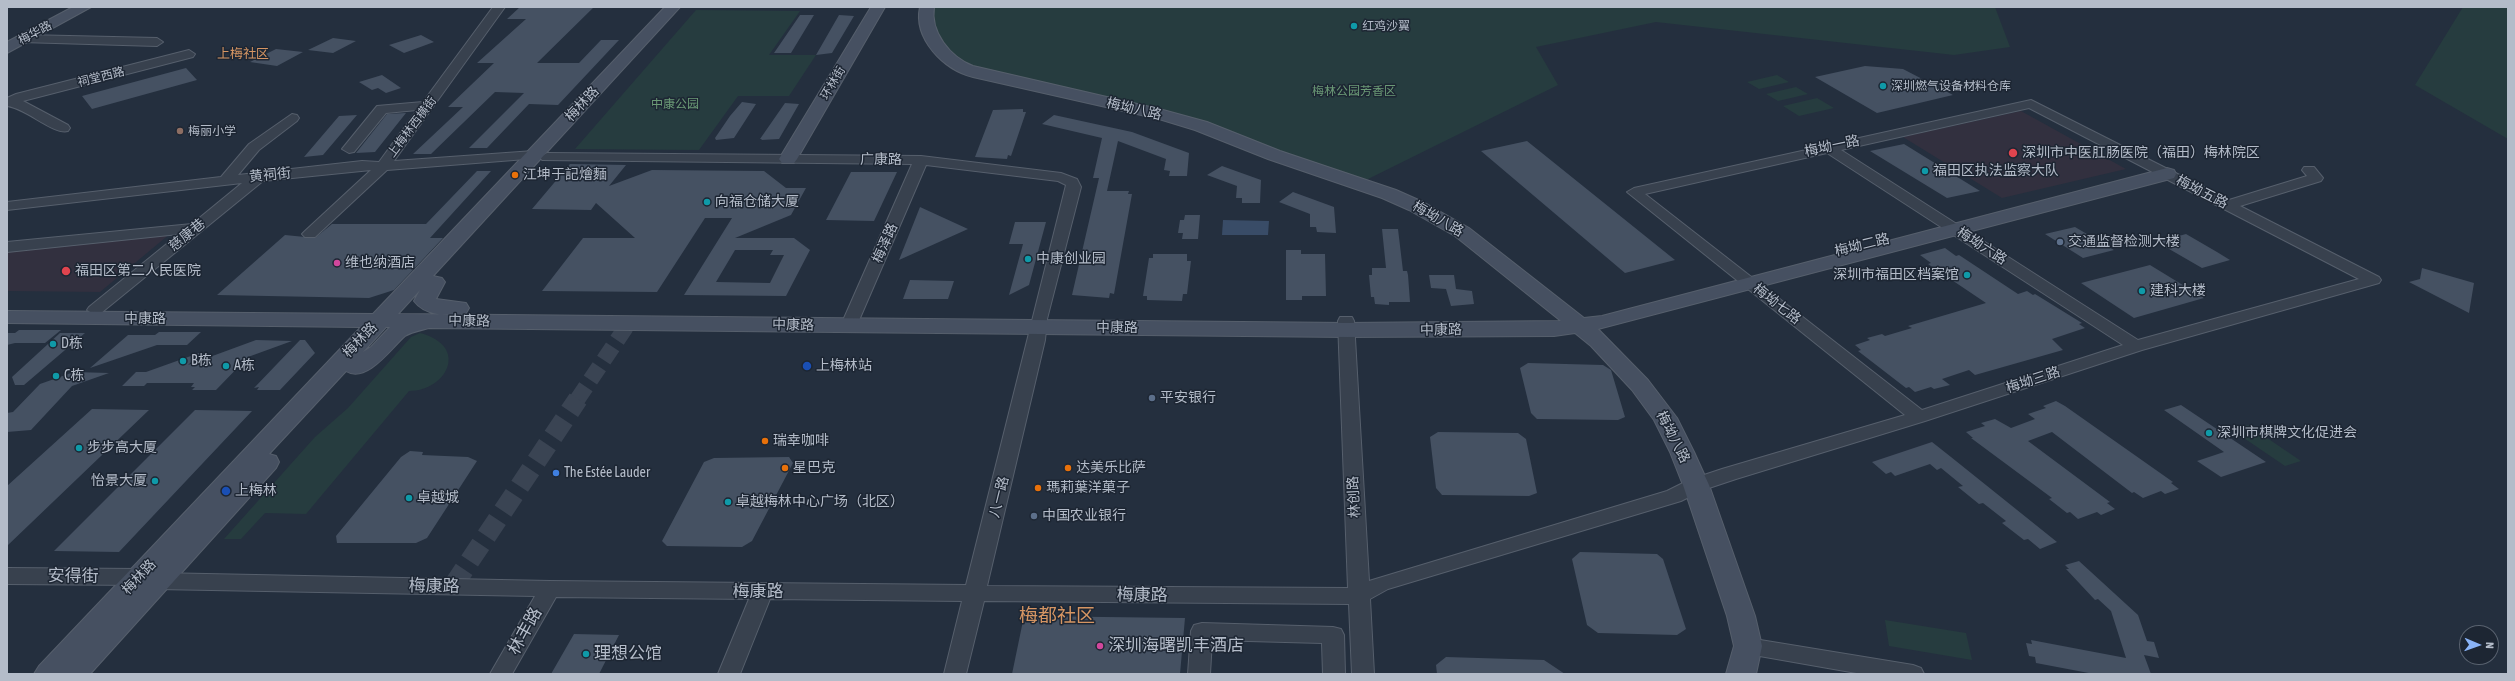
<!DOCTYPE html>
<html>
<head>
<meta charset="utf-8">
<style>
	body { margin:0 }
	#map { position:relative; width:2515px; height:681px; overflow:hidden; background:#242f3e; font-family:"Asap Condensed",sans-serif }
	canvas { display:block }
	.frame { position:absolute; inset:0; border:8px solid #b4bcc9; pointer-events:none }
	.north { position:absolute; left:2459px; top:625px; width:40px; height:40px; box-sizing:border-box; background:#1d2633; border:1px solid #59626f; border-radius:50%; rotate:92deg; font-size:11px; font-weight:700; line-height:16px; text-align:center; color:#b4bcc9 }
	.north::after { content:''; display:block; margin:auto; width:14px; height:18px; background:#8ab4f8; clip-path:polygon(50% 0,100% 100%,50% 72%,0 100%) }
</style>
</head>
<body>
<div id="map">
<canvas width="2515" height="681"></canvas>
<div class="frame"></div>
<div class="north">N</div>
</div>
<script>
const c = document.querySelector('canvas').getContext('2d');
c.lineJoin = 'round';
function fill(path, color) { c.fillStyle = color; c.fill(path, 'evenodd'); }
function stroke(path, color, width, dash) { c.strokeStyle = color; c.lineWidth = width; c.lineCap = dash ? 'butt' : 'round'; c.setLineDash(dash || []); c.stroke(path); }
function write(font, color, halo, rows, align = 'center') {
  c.font = font + ' "Asap Condensed","Noto Sans SC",sans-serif'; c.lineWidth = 3; c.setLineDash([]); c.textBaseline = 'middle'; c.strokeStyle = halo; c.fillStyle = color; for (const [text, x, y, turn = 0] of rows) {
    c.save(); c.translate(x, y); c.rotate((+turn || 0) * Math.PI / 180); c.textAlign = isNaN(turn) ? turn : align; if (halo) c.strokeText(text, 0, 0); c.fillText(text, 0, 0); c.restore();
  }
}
fill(new Path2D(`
	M2021 111 2126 169 2002 198 1903 137Z
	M171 233 100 292 7 291V250Z`), '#32303f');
fill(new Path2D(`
	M927 7H1995L2010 47 1954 55 1656 22 1536 47 1558 85 1360 183 1201 126 950 60 926 10Z
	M2463 7H2508V139L2415 85Z
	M696 10 800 11 769 55H816L789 96H738L699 150 575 149Z
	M1777 75 1789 82 1759 89 1747 82Z
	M1796 87 1808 94 1778 101 1766 94Z
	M1817 98 1834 108 1799 116 1783 106Z
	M420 333C470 346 447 391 409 391L306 514 265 513 241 539H224L315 437 348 408 411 337Z
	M2248 425 2301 461 2285 466 2232 430Z
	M1885 620 1966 633 1972 660 1889 646Z`), '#263c3f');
fill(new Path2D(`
	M1223 220 1269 221 1268 235H1222Z`), '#394c67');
fill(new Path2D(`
	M520 7H594L537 63H579L601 40H619L558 105 529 104 487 148H469L524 93 495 92 431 154H413L463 107H448L494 63H477L526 19H507Z
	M800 15H814L791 53H774Z
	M839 15 854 16 832 53 816 55Z
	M421 35 434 42 404 53 389 45Z
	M333 38 356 41 333 53 308 50Z
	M276 49 303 52 277 66 250 62Z
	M1865 66 1903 69 1953 95 1877 113 1815 77Z
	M186 68 197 80 92 109 82 96Z
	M382 75 401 88 386 93 378 88 372 90 359 82Z
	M742 102 756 104 734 138 716 140 715 138 730 116Z
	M785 103 799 104 779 139 761 140 762 139H760Z
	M1023 109V112H1026L1011 156 1008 155 1007 159 975 157 993 110Z
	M406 113 375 152 356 153 387 114Z
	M357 115 323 155 304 157 339 116Z
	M1054 115 1132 132 1189 153 1187 176H1169L1170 171 1164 170 1166 159 1118 141 1107 191H1129L1128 194H1132L1114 294 1110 293 1109 298 1072 295 1099 178H1093L1102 138 1042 124Z
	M1527 141 1675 260 1625 273 1481 151Z
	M1904 144 1980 191 1947 198 1870 151Z
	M570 164 626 165 609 186 652 170 764 171 786 188H806L791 215 735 238H794L810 250 786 296 684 295 732 218H705L657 292 542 291 583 238H635L596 203 591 210 532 209ZM735 250H773L770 255H784L770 283 716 282Z
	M1222 166 1261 180 1260 203H1242V198H1236L1237 186 1207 175Z
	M477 171H491L430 238H443L394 290 369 298 217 295 285 235 315 238 332 224H426Z
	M851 172H897L874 221 826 220Z
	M1293 192 1334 207 1336 233 1317 232 1316 227H1310V214L1279 202Z
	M920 207 968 229 899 260Z
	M1185 215H1200L1198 239H1182L1183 233H1178L1180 220H1184Z
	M1015 222H1046L1029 285 1009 295 1023 244H1009Z
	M2075 227 2114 250 2083 258 2045 234Z
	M1382 229H1398L1403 271H1407L1408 275 1410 302H1389V305L1375 304 1374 297H1371L1369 275H1372V268H1386Z
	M2186 234 2217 252 2230 260 2202 268 2157 242Z
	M1945 248 1956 256 1959 255 2018 294 2027 291 2033 295 2035 294 2082 323 2079 324 2085 328 2052 339 2063 350 1975 375 1969 370 1942 379 1950 385 1934 389 1931 387 1915 392 1909 387 1906 388 1858 351 1861 350 1855 345 1870 340 1867 338 1882 334 1885 336 1912 328 1908 326 1986 303 1928 264 1931 263 1920 255Z
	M1286 250H1301V254H1325L1326 296H1302V300H1286Z
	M1153 254H1187V261H1191L1187 294H1183L1182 301 1147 300V296H1143L1149 258H1153Z
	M2150 265 2204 298 2134 318 2081 283Z
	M2422 268 2474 283 2469 313 2409 282 2420 279Z
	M1429 275H1454L1456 289 1472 291 1474 304 1451 306 1446 289 1431 288Z
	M910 280 954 281 948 299H903Z
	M19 330H61L45 343H15L7 345V333H15Z
	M159 332H201L187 345H157L90 368 128 335H155Z
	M60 333H85L24 385H15L12 377Z
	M256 340 292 341 248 357 216 390H192L195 387H191L194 383H147L144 386H122L136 372H146L202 352 188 365Z
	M300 340H305L315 353 280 390H257L259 387 254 388Z
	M1528 363 1603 365 1611 370 1625 417 1618 420 1537 419 1531 413 1520 368Z
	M74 372 109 373 72 386 31 430 7 432V413L13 412 40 384Z
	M2056 401 2065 406 2173 482 2171 483 2179 489 2165 494 2161 491 2143 498 2134 492 2132 493 2052 432 2028 441 2110 502 2107 503 2115 509 2101 515 2097 512 2078 519 2070 512 2067 513 2049 499 2052 498 1971 438H1973L1966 432 1985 426 1981 423 1995 419 2011 428 2035 419 2028 414 2046 408 2043 406Z
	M2181 405 2266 462 2221 477 2197 461 2224 452 2164 410Z
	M92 409 149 410 7 546V486Z
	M195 410 252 411 119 552 54 551Z
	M1438 432 1518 433 1526 439 1537 493 1529 496 1442 495 1436 488 1430 437Z
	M1932 442 1951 457 2057 542 2040 549 2028 539 2024 540 2002 523 2006 521 1983 503 1979 504 1958 487 1963 486 1941 468 1937 470 1930 464 1895 476 1891 472 1886 474 1872 462Z
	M410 451 423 452 422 455 468 457 477 461 427 538 416 543H337L336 536 401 457Z
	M789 457 793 463 752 541 742 547 667 546 662 541 704 462 714 458Z
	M1580 552 1657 554 1663 559 1686 629 1677 635 1598 633 1587 625 1572 559Z
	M2079 561 2138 615 2147 641 2154 642 2159 658 2144 655 2151 674H2094L2036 663 2035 657 2029 656 2026 643 2032 644 2031 640 2126 658 2111 611 2098 599 2095 600 2066 569H2069L2065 565Z
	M1024 616 1185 618 1180 674H1012Z
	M574 634 619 635 599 674H551Z
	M1446 657 1544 660 1565 674H1437L1436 665Z`), '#455162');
stroke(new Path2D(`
	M577 400 628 324`), '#3a4453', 16, [16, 8]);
stroke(new Path2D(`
	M453 586 578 399`), '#3a4453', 20, [20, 10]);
const street = new Path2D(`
	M493 7H505L394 161 534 151 539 152 541 155 539 158 387 170 315 237H305L302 234 305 231 371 170 263 181 101 313 95 315 87 310 89 307 179 234 7 252V242L192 224 242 183 7 210V202L221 177 249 144 292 114 297 115 299 118 297 121 259 150 238 175 362 161 379 162 417 110 386 113 354 152 349 153 342 149 377 106 423 102Z
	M25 35 157 38 163 42 157 46 21 42V36Z
	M189 50 195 54 193 57 23 101 68 125 70 128 68 131C53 135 26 108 7 106V98L16 94Z
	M2031 100 2229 200 2307 176 2302 170 2304 167H2314L2323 178 2321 181 2240 206 2379 277 2381 280 2379 283 2142 350 1925 421 1736 479 1703 490 1681 501 1388 589 1370 599 1374 674H1352L1349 604 984 601 966 674H944L962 601 770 599 740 674H718L749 599 556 597 512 674H490L535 596 157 589 150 586 147 582 139 585 7 584V568L139 569 146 572 149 576 157 573 550 581 966 585 1066 185 1058 181 926 165 857 325 855 329H843L841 325 912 164 542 160 540 157 547 153 921 156 1061 173 1077 179 1081 187 1047 319 1045 340 987 586 1348 588 1338 321 1340 317H1352L1354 321 1369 581 1667 491 1689 480 1722 469 1905 415 1627 192 1634 188 1820 147 1827 143 1832 144ZM2029 108 2359 279 2138 340 1841 150ZM1827 153 2123 345 1922 410 1645 194Z
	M1202 623 1333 627 1341 629 1344 635 1345 674H1323L1322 643 1212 640 1210 674H1188L1191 631 1194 625Z
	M1748 638 1913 665 1921 668 1924 674H1862L1748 654 1740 652 1737 646 1740 640Z`);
const secondary = new Path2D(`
	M73 7H91L7 53V42Z
	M665 7H680L433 276 442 278 445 282 436 299 466 303 469 308 466 313C449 317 425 316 414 301L420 290 398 314 1347 323 1561 321 1455 236 1409 210 1382 198 1268 159 1195 130 1159 119 973 77C944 70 913 39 920 7H934C930 32 950 57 973 66L1163 110 1207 122 1280 151 1396 190 1423 202 1469 228 1584 318 1602 316 2167 168 2174 170 2176 174 2174 178 1598 329 1648 380 1677 418 1694 452 1709 485 1755 616 1762 646 1756 674H1726L1734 646 1727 616 1683 485 1670 452 1654 420 1632 390 1591 346 1575 333 1554 336 1347 337 429 328C422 330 411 332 405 336 392 347 367 384 346 371L269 454 276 456 279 462 276 468 90 674H34L39 666 361 327 7 323V311L373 314ZM386 327H390L371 347 363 352Z
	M871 7H885L797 159 794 163H782L779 159Z`);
stroke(street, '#565f6c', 2);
stroke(secondary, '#565f6c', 2);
fill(street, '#38414e');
fill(secondary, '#465061');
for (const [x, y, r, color] of [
	[1354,26,4,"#0f9aa8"],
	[1883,86,4,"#0f9aa8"],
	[180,131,4,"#8d6e63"],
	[2013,153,5,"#e0444e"],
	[1925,171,4,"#0f9aa8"],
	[515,175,4,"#e8710a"],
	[707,202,4,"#0f9aa8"],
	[2060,242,4,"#5c6f8a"],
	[1028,259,4,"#0f9aa8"],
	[337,263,4,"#d1479c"],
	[66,271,5,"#e0444e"],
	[1967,275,4,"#0f9aa8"],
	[2142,291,4,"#0f9aa8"],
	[53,344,4,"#0f9aa8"],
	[183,361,4,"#0f9aa8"],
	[226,366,4,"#0f9aa8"],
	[807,366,5,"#1a4fb4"],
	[56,376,4,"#0f9aa8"],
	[1152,398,4,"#5c6f8a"],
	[2209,433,4,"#0f9aa8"],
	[765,441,4,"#e8710a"],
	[79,448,4,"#0f9aa8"],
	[785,468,4,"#e8710a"],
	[1068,468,4,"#e8710a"],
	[556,473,4,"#3f7fe0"],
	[155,481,4,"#0f9aa8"],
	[1038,488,4,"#e8710a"],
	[226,491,5,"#1a4fb4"],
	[409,498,4,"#0f9aa8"],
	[728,502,4,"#0f9aa8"],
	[1034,516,4,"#5c6f8a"],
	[1100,646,4,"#d1479c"],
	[586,654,4,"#0f9aa8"]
]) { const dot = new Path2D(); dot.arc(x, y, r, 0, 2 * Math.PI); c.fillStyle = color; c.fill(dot); stroke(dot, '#1d2633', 1.5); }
write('12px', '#b4bcc9', '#1d2633', [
	["红鸡沙翼",1362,26],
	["深圳燃气设备材料仓库",1891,86],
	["梅丽小学",188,131]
], 'left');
write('12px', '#b4bcc9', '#1d2633', [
	["梅华路",35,33,-28],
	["祠堂西路",101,77,-14],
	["环林街",833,83,-59],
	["上梅林西横街",412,127,-53]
]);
write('12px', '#6b9a76', '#1d2633', [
	["梅林公园芳香区",1354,91],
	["中康公园",675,104]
]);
write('13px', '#d59563', '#1d2633', [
	["上梅社区",243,54]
]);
write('14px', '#b4bcc9', '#1d2633', [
	["梅林路",582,104,-47],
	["梅坳八路",1134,109,13],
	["梅坳一路",1832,146,-12],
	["广康路",881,160],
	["黄祠街",270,175,-6],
	["梅坳五路",2202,192,27],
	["梅坳八路",1438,219,30],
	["慈康巷",187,235,-39],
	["梅泽路",885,243,-66],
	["梅坳二路",1862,245,-14],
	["梅坳六路",1982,246,33],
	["梅坳七路",1777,304,38],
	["中康路",145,319],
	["中康路",469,321,1],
	["中康路",793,325,1],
	["中康路",1117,328],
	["中康路",1441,330,-1],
	["梅林路",360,340,-46],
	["梅坳三路",2033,380,-18],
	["梅坳八路",1673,437,63],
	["八一路",999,497,-76],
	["林创路",1354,497,-93],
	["梅林路",139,577,-47]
]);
write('14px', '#b4bcc9', '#1d2633', [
	["深圳市中医肛肠医院（福田）梅林院区",2022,153],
	["福田区执法监察大队",1933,171],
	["江坤于記燴麵",523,175],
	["向福仓储大厦",715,202],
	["交通监督检测大楼",2068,242],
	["中康创业园",1036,259],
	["维也纳酒店",345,263],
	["福田区第二人民医院",75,271],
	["深圳市福田区档案馆",1959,275,"right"],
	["建科大楼",2150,291],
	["D栋",61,344],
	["B栋",191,361],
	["A栋",234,366],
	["上梅林站",816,366],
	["C栋",64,376],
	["平安银行",1160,398],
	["深圳市棋牌文化促进会",2217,433],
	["瑞幸咖啡",773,441],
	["步步高大厦",87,448],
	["星巴克",793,468],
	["达美乐比萨",1076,468],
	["The Estée Lauder",564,473],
	["怡景大厦",147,481,"right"],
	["瑪莉葉洋菓子",1046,488],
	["上梅林",235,491],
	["卓越城",417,498],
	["卓越梅林中心广场（北区）",736,502],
	["中国农业银行",1042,516]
], 'left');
write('17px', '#b4bcc9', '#1d2633', [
	["安得街",73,576,1],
	["梅康路",434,586,1],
	["梅康路",758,592],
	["梅康路",1142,595,1],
	["林丰路",525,631,-61]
]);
write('17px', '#b4bcc9', '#1d2633', [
	["深圳海曙凯丰酒店",1108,646],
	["理想公馆",594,654]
], 'left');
write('19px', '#d59563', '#1d2633', [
	["梅都社区",1057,616]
]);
</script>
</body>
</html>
